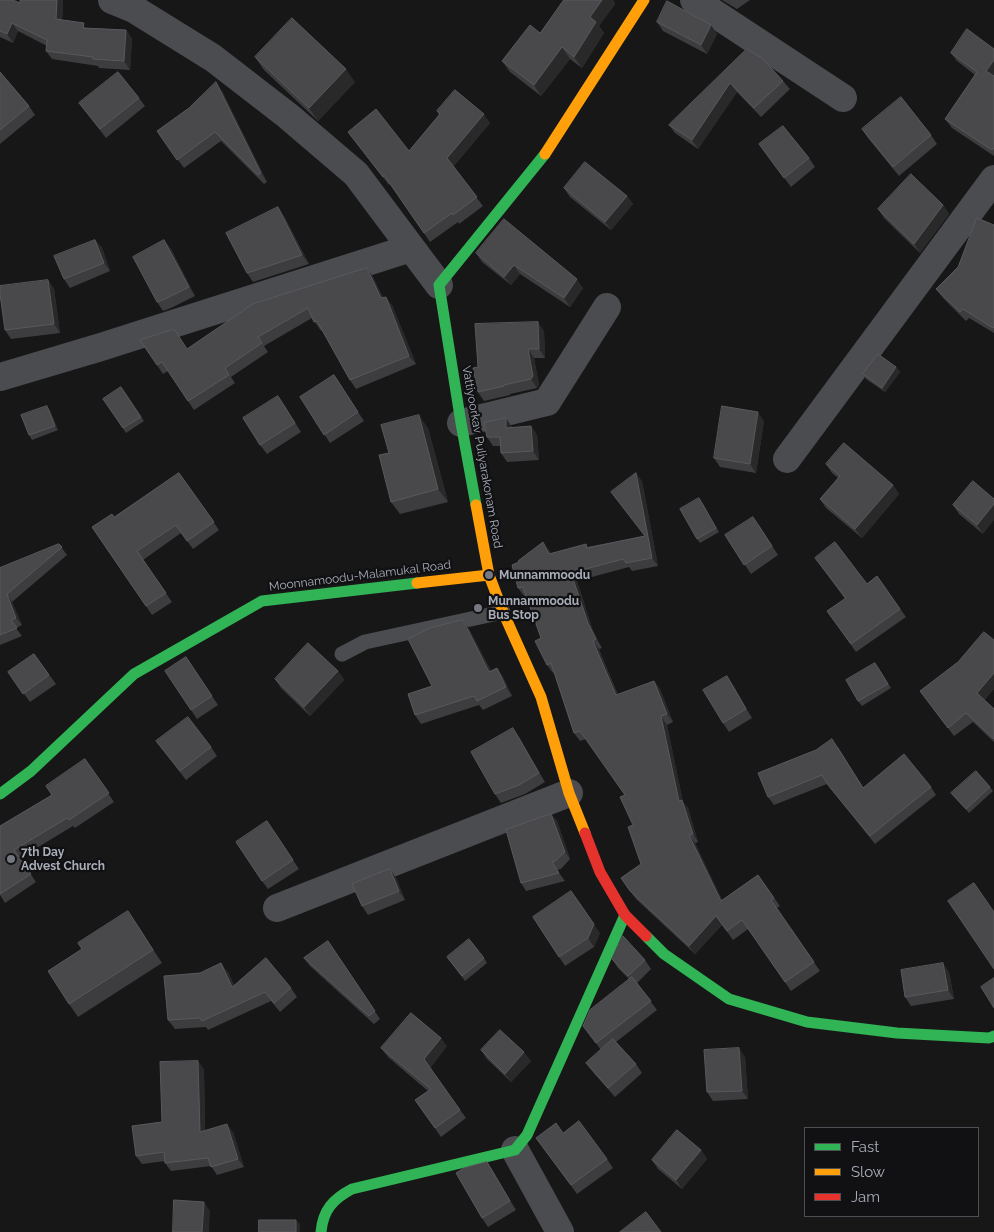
<!DOCTYPE html>
<html>
<head>
<meta charset="utf-8">
<style>
	body { margin:0 }
	#map { position:relative; width:994px; height:1232px; overflow:hidden; background:#171717; font-family:Raleway,sans-serif }
	canvas { display:block }
	.legend { position:absolute; left:804px; top:1127px; width:175px; height:90px; box-sizing:border-box; background:#111113; border:1px solid #4d4f55; margin:0; padding:6px 9px; list-style:none; font-size:15px; color:#a8adb8 }
	.legend li { display:flex; align-items:center; gap:10px; height:25px }
	.legend b { width:25px; border:1px solid #4d4f55 }
</style>
</head>
<body>
<div id="map">
<canvas width="994" height="1232"></canvas>
<ul class="legend">
<li><b style="height:6px;background:#30b455"></b>Fast</li>
<li><b style="height:6px;background:#ff9f0a"></b>Slow</li>
<li><b style="height:6px;background:#e5322d"></b>Jam</li>
</ul>
</div>
<script>
const c = document.querySelector('canvas').getContext('2d');
c.lineJoin = 'round';
function stroke(path, color, width, dash) { c.strokeStyle = color; c.lineWidth = width; c.lineCap = dash ? 'butt' : 'round'; c.setLineDash(dash || []); c.stroke(path); }
function fill(path, color) { c.fillStyle = color; c.fill(path, 'evenodd'); }
function write(font, color, halo, rows, align = 'center') {
  c.font = font + ' Raleway,sans-serif'; c.lineWidth = 4.5; c.setLineDash([]); c.textBaseline = 'middle'; c.strokeStyle = halo; c.fillStyle = color; for (const [text, x, y, turn = 0] of rows) {
    c.save(); c.translate(x, y); c.rotate((+turn || 0) * Math.PI / 180); c.textAlign = isNaN(turn) ? turn : align; if (halo) c.strokeText(text, 0, 0); c.fillText(text, 0, 0); c.restore();
  }
}
stroke(new Path2D(`
	M342 654 365 642 503 612`), '#4b4c50', 15);
stroke(new Path2D(`
	M112 0 134 9 213 58 288 116 356 174 439 285
	M694 0 843 98
	M0 377 101 347 411 248
	M461 423 547 402 607 307
	M787 459 994 179
	M277 908 569 793
	M515 1150 560 1232`), '#4b4c50', 28);
stroke(new Path2D(`
	M476 505 461 423 439 285 545 154
	M0 794 31 771 134 674 262 601 417 583
	M646 936 664 954 729 999 807 1022 897 1033 989 1038 994 1036
	M321 1232C323 1210 333 1199 352 1189L515 1150 527 1135 625 915`), '#30b455', 11);
stroke(new Path2D(`
	M545 154 644 0
	M476 505 489 575 503 612 541 697 569 793 585 833
	M417 583 489 575`), '#ff9f0a', 11);
stroke(new Path2D(`
	M585 833 600 872 625 915 646 936`), '#e5322d', 11);
fill(new Path2D(`
	M0 0 20 3 63 0 62 20 87 28 126 30 132 39 130 70 99 68 98 66 52 59 46 51 47 46 18 31 13 43 0 37Z
	M564 0H613L615 4 599 26 604 33 582 68 570 59 541 96 510 72 502 61 540 33Z
	M722 0H750L737 9Z
	M657 22 711 25 717 34 707 54 663 31Z
	M747 49 783 81 790 89 761 117 737 92 698 149 675 133 669 125Z
	M994 49V156L952 128 945 119 975 75 957 61 951 53Z
	M255 57 355 82 318 121 264 70Z
	M0 72 29 106 35 115 0 144Z
	M222 91 267 182 264 184 221 141 184 168 157 131Z
	M139 98 145 106 106 138 79 103Z
	M437 111 490 123 453 167 483 206 459 224 458 222 430 242 390 184 389 185 348 132 409 151 439 115Z
	M862 129 931 135 937 144 899 176 868 138Z
	M759 144 809 158 815 167 791 187Z
	M564 188 627 196 633 204 611 230 570 197Z
	M943 205 949 214 920 253 884 218 878 209Z
	M284 216 309 264 253 282 247 273Z
	M994 225V333L969 318 966 321 943 298 936 289 958 267Z
	M95 240 102 248 110 271 70 288 64 279Z
	M164 240 171 249 195 296 171 308 163 311 157 302Z
	M476 253 583 288 570 307 520 274 511 285 482 262Z
	M367 268 373 277 383 298 392 305 416 364 356 389 350 380 322 330 321 331 312 318 264 346 268 352 231 377 235 383 194 410 168 371 163 374 140 340 187 349Z
	M48 280 54 289 60 333 11 339 5 330Z
	M544 331 545 358H534L539 385 537 388 510 394V395L484 401 478 392V367Z
	M896 367 900 372 885 392 866 379 863 374Z
	M334 375 364 421 330 443 300 397Z
	M121 387 144 421 126 433 103 399Z
	M284 405 301 432 267 454 260 445Z
	M50 410 58 430 32 440 29 435Z
	M764 421 756 473 720 467 714 458Z
	M531 426 537 435 539 460 507 462 501 453V446H493L487 437 512 427V428Z
	M428 428 448 502 400 514 391 502 389 453Z
	M826 464 893 485 899 494 862 538 826 508 820 499 838 478 832 473Z
	M179 473 219 530 193 549 181 533 143 560 172 602 152 615 92 527 114 517Z
	M642 481 658 566 632 571 629 567 577 581 593 631 602 648 599 649 618 695 654 681 660 689 673 722 667 725 683 802 688 808 698 842 695 843 722 900 758 875 780 906 777 908 820 971 791 991 748 929 733 940 722 925 695 954 636 899 621 878 641 864 633 825 625 795 586 739 580 741 574 733 554 672 553 673 547 665 541 638 526 596H524L518 588 519 562 549 550 551 554 644 536Z
	M973 481 983 534 959 514 953 505Z
	M702 502 719 532 700 543 697 539Z
	M759 525 778 555 751 574 725 535Z
	M59 544 67 555 12 602 22 625 16 628 22 636 0 645V568Z
	M815 558 867 584 877 576 906 617 856 652 827 611 845 599Z
	M469 629 491 671 497 668 503 677 512 696 483 710 479 705 421 724 415 715 432 686Z
	M994 640V689L984 700 994 709V742L973 722 954 736 920 691Z
	M34 654 56 684 30 702 8 672Z
	M186 657 218 705 197 719 165 671Z
	M878 667 891 688 862 706 858 701Z
	M338 671 344 680 310 716 281 688 275 679Z
	M733 685 752 718 729 732 723 723Z
	M519 737 545 782 525 794 501 803 495 794Z
	M156 741 211 747 217 756 186 780Z
	M838 747 863 787H931L936 795 875 844 834 793 827 784 774 805 768 797Z
	M85 759 114 802 75 828 73 826 20 858 36 882 5 903 0 895V826L52 795Z
	M990 787 993 791 969 813 951 793Z
	M551 814 557 821 570 859 561 869 557 870 565 881 526 891 521 883Z
	M273 830 299 869 268 889 262 881Z
	M390 869 396 878 405 900 368 915 362 906Z
	M533 917 600 933 594 947 565 966Z
	M137 924 162 963 78 1017 69 1004 82 949Z
	M328 941 380 1019 374 1024 310 966 304 958Z
	M447 957 484 958 487 963 465 981Z
	M612 959 645 960 651 969 637 983 657 1010 616 1042 636 1064 642 1073 615 1097 593 1072 586 1063 601 1050 583 1026 629 979 618 968Z
	M228 972 234 985 291 988 297 997 280 1012 271 1001 208 1030 206 1027 175 1029 168 1020Z
	M949 972 954 999 911 1006 905 997Z
	M447 1046 430 1068 466 1118 441 1137 415 1100 428 1091 388 1057 381 1048Z
	M481 1050 531 1061 511 1082 487 1059Z
	M745 1057 748 1099 713 1101 707 1092Z
	M204 1069 205 1130 233 1132 244 1167 217 1175 211 1166 171 1171 165 1163V1161L142 1164 136 1156Z
	M563 1133 607 1159 613 1168 577 1194 536 1138Z
	M701 1150 707 1159 682 1189 658 1169 652 1160Z
	M487 1162 493 1171 516 1210 488 1227 482 1218Z`), '#3d3d3f');
fill(new Path2D(`
	M57 0H63L62 28 56 19Z
	M602 0H613L615 4 599 26 604 33 582 68 574 57 590 17Z
	M12 23 18 31 13 43 7 34Z
	M711 25 717 34 707 54 701 45Z
	M126 30 132 39 130 70 124 61Z
	M562 47 570 59 541 96 534 85Z
	M994 60V77L986 71Z
	M346 69 355 82 318 121 309 108Z
	M216 82 222 91 267 182 261 173Z
	M730 83 737 92 698 149 692 140Z
	M484 114 490 123 453 167 447 158Z
	M627 196 633 204 611 230 605 222Z
	M943 205 949 214 920 253 914 244Z
	M278 207 284 216 309 264 302 255Z
	M95 240 102 248 110 271 104 263Z
	M164 240 171 249 195 296 189 287Z
	M514 265 520 274 511 285 504 277Z
	M367 268 373 277 388 307 381 298Z
	M577 279 583 288 570 307 564 298Z
	M48 280 54 289 60 333 54 324Z
	M386 297 392 305 416 364 409 356Z
	M538 322 544 331 545 358 539 349Z
	M528 349 534 358 539 385 537 388 531 379Z
	M896 367 900 372 885 392 882 388Z
	M47 406 50 410 58 430 55 426Z
	M758 412 764 421 756 473 750 464Z
	M419 415 428 428 448 502 438 489Z
	M506 418 512 427 513 437 506 428Z
	M531 426 537 435 539 460 533 451Z
	M636 473 642 481 658 566 652 558Z
	M893 485 899 494 862 538 855 529Z
	M994 504V520L983 534 977 525Z
	M543 542 549 550 554 563 549 554Z
	M571 573 577 581 593 631 602 648 596 639 588 623Z
	M7 594 12 602 22 625 16 618Z
	M463 620 469 629 495 680 489 672Z
	M593 641 599 649 621 704 616 695Z
	M497 668 503 677 512 696 506 687Z
	M338 671 344 680 310 716 304 707Z
	M994 673V689L983 702 977 693Z
	M727 676 733 685 752 718 746 709Z
	M654 681 660 689 673 722 667 714Z
	M661 716 667 725 683 802 688 808 698 842 693 834 679 801Z
	M513 728 519 737 545 782 539 773Z
	M551 814 557 821 570 859 565 852Z
	M689 835 695 843 727 910 721 901Z
	M390 869 396 878 405 900 399 891Z
	M578 900 600 933 594 947 588 938Z
	M128 911 137 924 162 963 153 950Z
	M716 916 722 925 695 954 689 946Z
	M221 963 228 972 238 995 232 987Z
	M943 963 949 972 954 999 948 990Z
	M441 1038 447 1046 430 1068 424 1059Z
	M739 1048 745 1057 748 1099 742 1091Z
	M524 1052 531 1061 511 1082 505 1074Z
	M198 1061 204 1069 205 1140 200 1132Z
	M227 1124 233 1132 244 1167 238 1159Z
	M701 1150 707 1159 682 1189 676 1180Z
	M487 1162 493 1171 516 1210 510 1201Z
	M204 1202 210 1211 209 1232H202Z
	M296 1220 300 1224V1232H296Z`), '#29292a');
const building = new Path2D(`
	M0 0H13L20 3V0H57L56 19 84 23 83 28 126 30 124 61 93 59V57L46 51 47 40 12 23 7 34 0 31Z
	M564 0H602L590 17 596 22 574 57 562 47 534 85 502 61 530 25 540 33Z
	M667 1 711 25 701 45 657 22Z
	M292 18 346 69 309 108 255 57Z
	M967 29 994 49V60L986 71 994 76V148L992 150 945 119 977 72 951 53Z
	M747 49 762 58 783 81 754 108 730 83 692 140 669 125Z
	M0 72 29 106 0 130Z
	M118 72 139 98 100 129 79 103Z
	M216 82 261 173 258 175 215 132 177 160 157 131 189 108Z
	M455 90 484 114 447 158 477 197 453 215 452 213 424 233 384 175 383 177 348 132 376 109 409 151 440 114 437 111Z
	M901 97 931 135 893 167 862 129Z
	M783 126 809 158 784 178 759 144Z
	M585 162 627 196 605 222 564 188Z
	M911 174 943 205 914 244 878 209Z
	M278 207 302 255 247 273 226 233Z
	M977 218 994 225V327L993 328 963 309 960 312 936 289 958 267Z
	M504 219 577 279 564 298 514 265 504 277 476 253Z
	M95 240 104 263 64 279 54 256Z
	M164 240 189 287 165 299 157 302 133 257Z
	M367 268 381 298 386 297 409 356 350 380 317 321 314 322 308 308 258 337 262 343 225 368 229 375 188 401 162 362 157 365 140 340 174 329 187 349 253 304Z
	M48 280 54 324 5 330 0 294V286Z
	M538 322 539 349H528L533 376 531 379 504 385V386L478 392 473 368 478 367 475 324Z
	M878 354 896 367 882 388 863 374Z
	M334 375 358 412 324 435 300 397Z
	M121 387 141 417 123 428 103 399Z
	M278 396 295 423 260 445 243 418Z
	M47 406 55 426 29 435 21 415Z
	M722 406 758 412 750 464 714 458Z
	M419 415 438 489 391 502 379 455 389 453 381 425Z
	M506 418V428L531 426 533 451 501 453 500 437H487L484 423Z
	M844 443 893 485 855 529 820 499 840 476 826 464Z
	M179 473 214 522 187 541 176 525 137 551 166 593 146 606 92 527 112 514 114 517Z
	M636 473 652 558 626 563 623 559 571 573 588 623 596 639 593 641 616 695 654 681 667 714 661 716 679 801 682 800 693 834 689 835 721 901 758 875 774 898 771 900 814 962 785 982 742 920 727 931 716 916 689 946 630 891 621 878 641 864 628 827 633 825 620 797 625 795 580 731 574 733 551 663 547 665 535 641 541 638 523 587 518 588 512 565 519 562 518 561 543 542 549 554 586 544 587 548 645 536 611 492Z
	M973 481 994 499V504L977 525 953 505Z
	M699 498 716 528 697 539 680 509Z
	M753 517 772 546 744 565 725 535Z
	M835 542 867 584 877 576 900 609 851 644 827 611 846 598 815 558Z
	M59 544 62 547 7 594 16 618 11 620 17 628 0 635V568Z
	M463 620 489 672 497 668 506 687 477 701 474 696 415 715 408 694 432 686 408 639 430 628Z
	M984 632 994 640V673L977 693 994 709V739L966 713 948 728 920 691 958 662Z
	M308 643 338 671 304 707 275 679Z
	M34 654 49 675 23 694 8 672Z
	M186 657 212 696 191 710 165 671Z
	M875 663 888 684 858 701 846 680Z
	M727 676 746 709 723 723 703 690Z
	M188 717 211 747 180 771 156 741Z
	M513 728 539 773 519 785 495 794 471 752Z
	M832 739 863 788 904 754 931 787 870 836 828 785 822 775 768 797 758 773 816 750Z
	M85 759 109 793 69 820 67 818 14 850 31 874 0 894V826L52 795 46 786Z
	M976 771 990 787 966 809 951 793Z
	M551 814 565 852 555 861 552 862 559 873 521 883 506 830Z
	M267 821 293 860 262 881 236 842Z
	M390 869 399 891 362 906 352 884Z
	M974 883 994 912V969L948 901Z
	M571 891 594 924 588 938 559 957 533 917Z
	M128 911 153 950 69 1004 48 971 82 949 78 943Z
	M623 936 645 960 628 976 612 959Z
	M469 939 484 958 462 976 447 957Z
	M328 941 375 1011 369 1016 304 958Z
	M266 958 291 988 274 1003 265 992 202 1021 200 1018 168 1020 164 976 200 973 221 963 232 987Z
	M943 963 948 990 905 997 901 970Z
	M632 977 651 1001 596 1043 583 1026 590 1010Z
	M994 978V1008L981 987Z
	M411 1013 441 1038 424 1059 460 1110 435 1128 415 1100 431 1089 381 1048Z
	M500 1030 524 1052 505 1074 481 1050Z
	M613 1039 636 1064 608 1088 586 1063Z
	M739 1048 742 1091 707 1092 704 1050Z
	M198 1061 200 1132 227 1124 238 1159 211 1167 208 1158 165 1163 164 1152 136 1156 132 1126 162 1122 160 1062Z
	M579 1121 607 1159 571 1185 536 1138 556 1123 563 1133Z
	M677 1130 701 1150 676 1180 652 1160Z
	M487 1162 510 1201 482 1218 456 1173 464 1168Z
	M174 1200 204 1202 202 1232H173Z
	M646 1212 661 1232H620Z
	M259 1220H296V1232H259Z`);
fill(building, '#49494c');
stroke(building, '#58595d', 1);
for (const [x, y, r, color] of [
	[489,575,5,"#757880"],
	[478,608,5,"#757880"],
	[11,859,5,"#757880"]
]) { const dot = new Path2D(); dot.arc(x, y, r, 0, 2 * Math.PI); c.fillStyle = color; c.fill(dot); stroke(dot, '#111113', 2); }
write('12px', '#a8adb8', '#111113', [
	["Vattiyoorkav Puliyarakonam Road",482,457,80],
	["Moonnamoodu-Malamukal Road",360,576,-7]
]);
write('bold 12px', '#a8adb8', '#111113', [
	["Munnammoodu",499,575],
	["Munnammoodu",488,601],
	["Bus Stop",488,615],
	["7th Day",21,852],
	["Advest Church",21,866]
], 'left');
</script>
</body>
</html>
